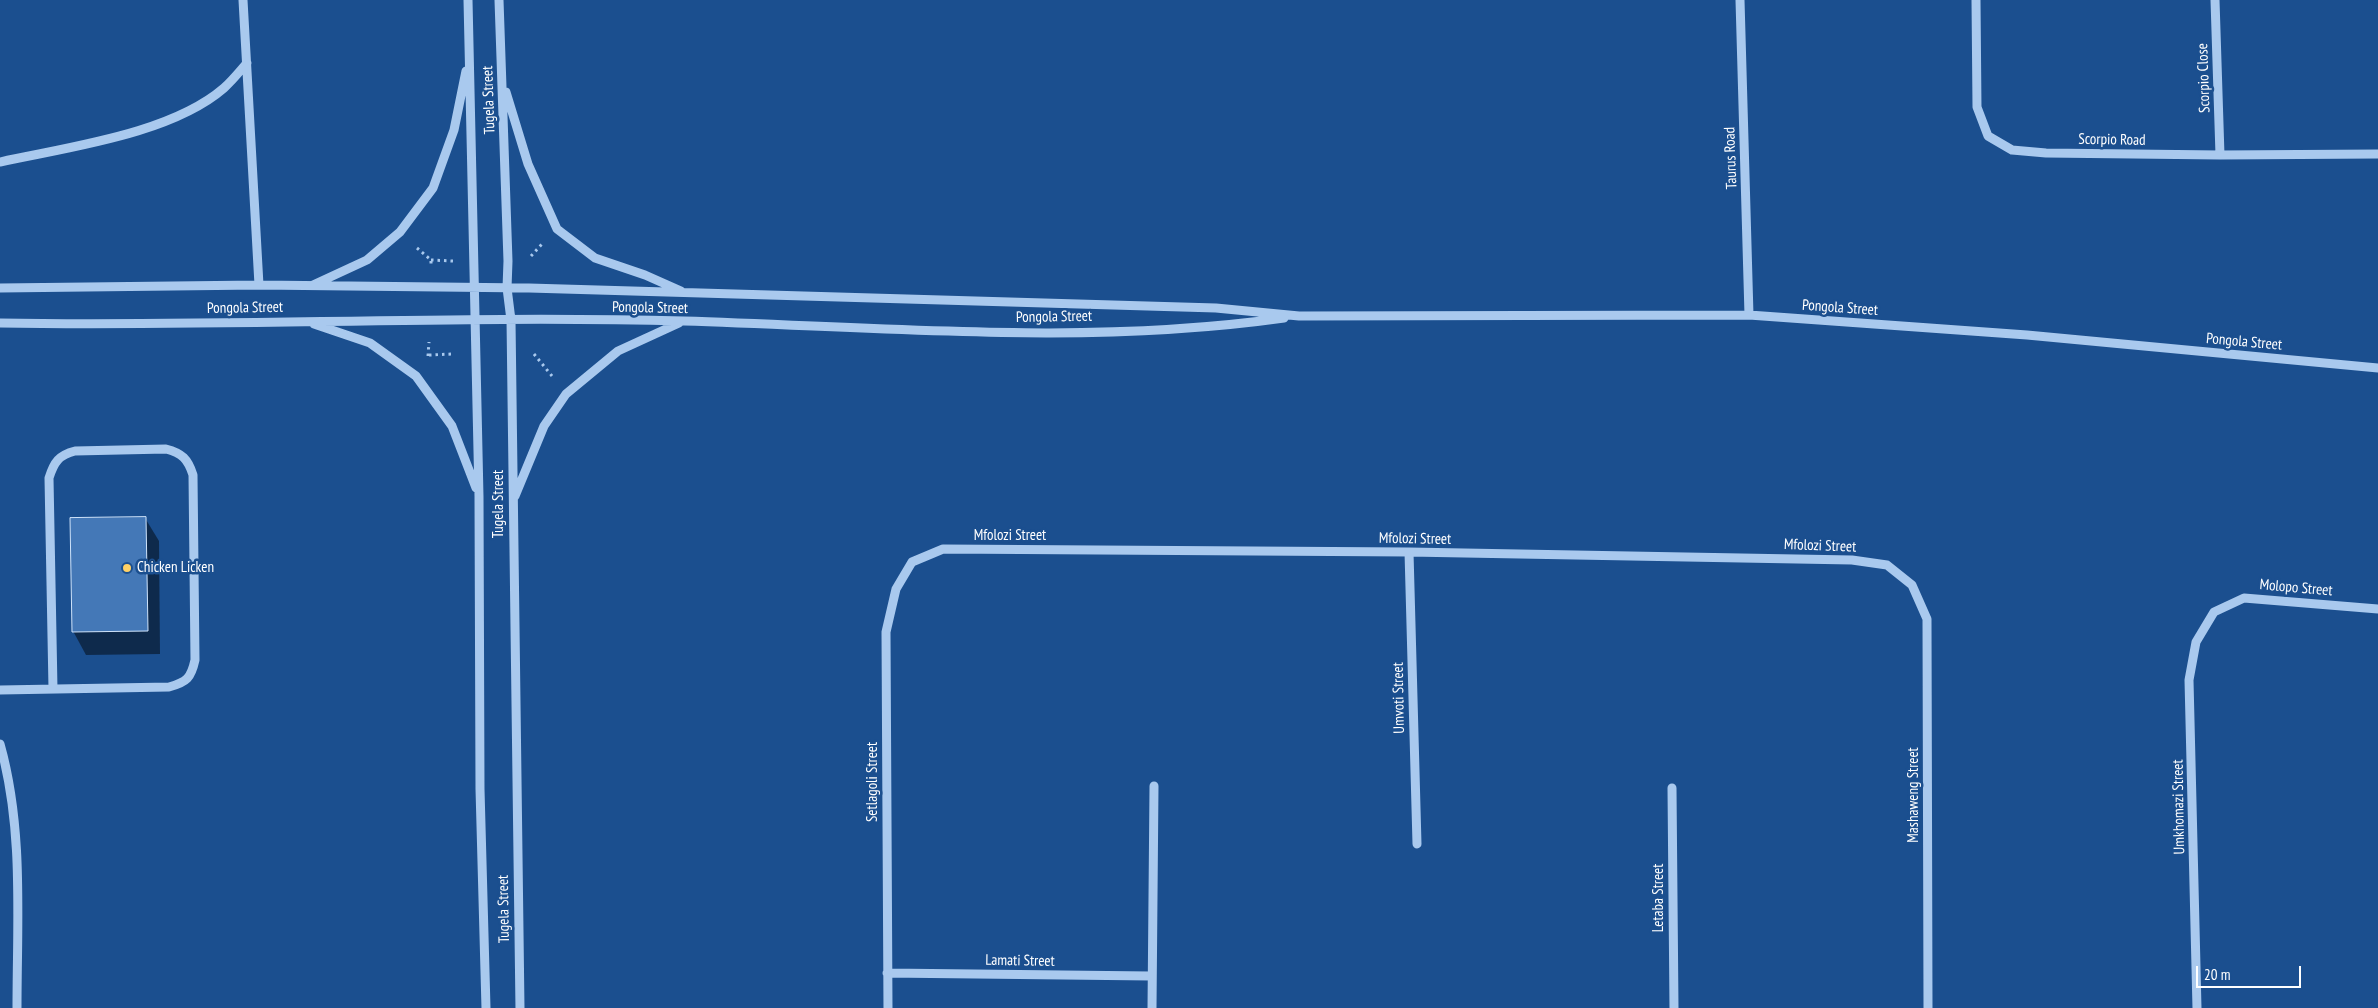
<!DOCTYPE html>
<html>
<head>
<meta charset="utf-8">
<style>
	body { margin:0 }
	#map { position:relative; width:2378px; height:1008px; overflow:hidden; background:#1b4f8f; font-family:"PT Sans Narrow",sans-serif }
	canvas { display:block }
	.scale { position:absolute; left:2196px; top:966px; width:105px; height:22px; box-sizing:border-box; border:2px solid #fff; border-top:0; padding-left:6px; font-size:15px; line-height:18px; white-space:nowrap; color:#fff; -webkit-text-stroke:4px #1b4f8f; paint-order:stroke }
</style>
</head>
<body>
<div id="map">
<canvas width="2378" height="1008"></canvas>
<div class="scale">20 m</div>
</div>
<script>
const c = document.querySelector('canvas').getContext('2d');
c.lineJoin = 'round';
function fill(path, color) { c.fillStyle = color; c.fill(path, 'evenodd'); }
function stroke(path, color, width, dash) { c.strokeStyle = color; c.lineWidth = width; c.lineCap = dash ? 'butt' : 'round'; c.setLineDash(dash || []); c.stroke(path); }
function write(font, color, halo, rows, align = 'center') {
  c.font = font + ' "PT Sans Narrow",sans-serif'; c.lineWidth = 5; c.setLineDash([]); c.textBaseline = 'middle'; c.strokeStyle = halo; c.fillStyle = color; for (const [text, x, y, turn = 0] of rows) {
    c.save(); c.translate(x, y); c.rotate((+turn || 0) * Math.PI / 180); c.textAlign = isNaN(turn) ? turn : align; if (halo) c.strokeText(text, 0, 0); c.fillText(text, 0, 0); c.restore();
  }
}
fill(new Path2D(`
	M145 518 159 541 160 654 86 655 73 631Z`), '#0007');
const building = new Path2D(`
	M146 517 148 631 72 632 70 518Z`);
fill(building, '#4478b7');
stroke(building, '#cfe3fa', 1);
stroke(new Path2D(`
	M417 248 431 260V265
	M531 256 542 244
	M431 260 453 261
	M534 354 552 376
	M429 355 453 354
	M428 356 429 342`), '#a9c9ee', 3, [2.5, 4]);
stroke(new Path2D(`
	M243 0 259 285
	M468 0 479 496 480 789 486 1008
	M499 0 508 261 507 288 511 320 520 1008
	M1740 0 1749 315
	M1976 0 1977 107 1988 136 2012 150 2046 153 2220 155 2378 154
	M2215 0 2220 155
	M506 92 528 164 557 229 595 258 645 275 681 291
	M0 162C68 147 171 134 224 88 232 81 240 71 247 63
	M313 285 367 260 400 232 433 188 454 130 466 71
	M0 288 259 285 529 288 1216 308 1299 316 1749 315 2027 335 2378 368
	M0 323C228 327 456 315 684 321 883 327 1086 346 1284 318
	M314 324 370 343 416 376 452 426 476 488
	M515 496 544 426 566 394 618 351 679 323
	M1409 552 1417 844
	M0 690 169 687C187 682 191 678 195 660L193 475C188 459 182 453 166 449L75 451C59 455 54 462 49 478L53 689
	M0 744C24 829 17 920 17 1008
	M1672 788 1674 1008
	M887 973 1151 976
	M888 1008 886 632 896 589 912 562 943 549 1409 552 1852 560 1887 565 1912 585 1927 619 1928 1008
	M1152 1008 1154 786
	M2197 1008 2189 680 2196 642 2214 612 2244 598 2378 609`), '#a9c9ee', 9);
for (const [x, y, r, color] of [
	[127,568,5,"#ffd166"]
]) { const dot = new Path2D(); dot.arc(x, y, r, 0, 2 * Math.PI); c.fillStyle = color; c.fill(dot); stroke(dot, '#1b4f8f', 2); }
write('15px', '#fff', '#1b4f8f', [
	["Scorpio Close",2204,78,-92],
	["Tugela Street",489,100,-92],
	["Scorpio Road",2112,140,1],
	["Taurus Road",1731,158,-92],
	["Pongola Street",245,308,-1],
	["Pongola Street",650,308,1],
	["Pongola Street",1840,308,4],
	["Pongola Street",1054,317,-1],
	["Pongola Street",2244,342,5],
	["Tugela Street",499,504,-90],
	["Mfolozi Street",1010,536],
	["Mfolozi Street",1415,539,1],
	["Mfolozi Street",1820,546,2],
	["Molopo Street",2296,588,5],
	["Umvoti Street",1399,698,-91],
	["Setlagoli Street",873,782,-90],
	["Mashaweng Street",1914,795,-90],
	["Umkhomazi Street",2179,807,-91],
	["Letaba Street",1659,898,-90],
	["Tugela Street",504,909,-91],
	["Lamati Street",1020,961,1]
]);
write('15px', '#fff', '#1b4f8f', [
	["Chicken Licken",137,568]
], 'left');
</script>
</body>
</html>
